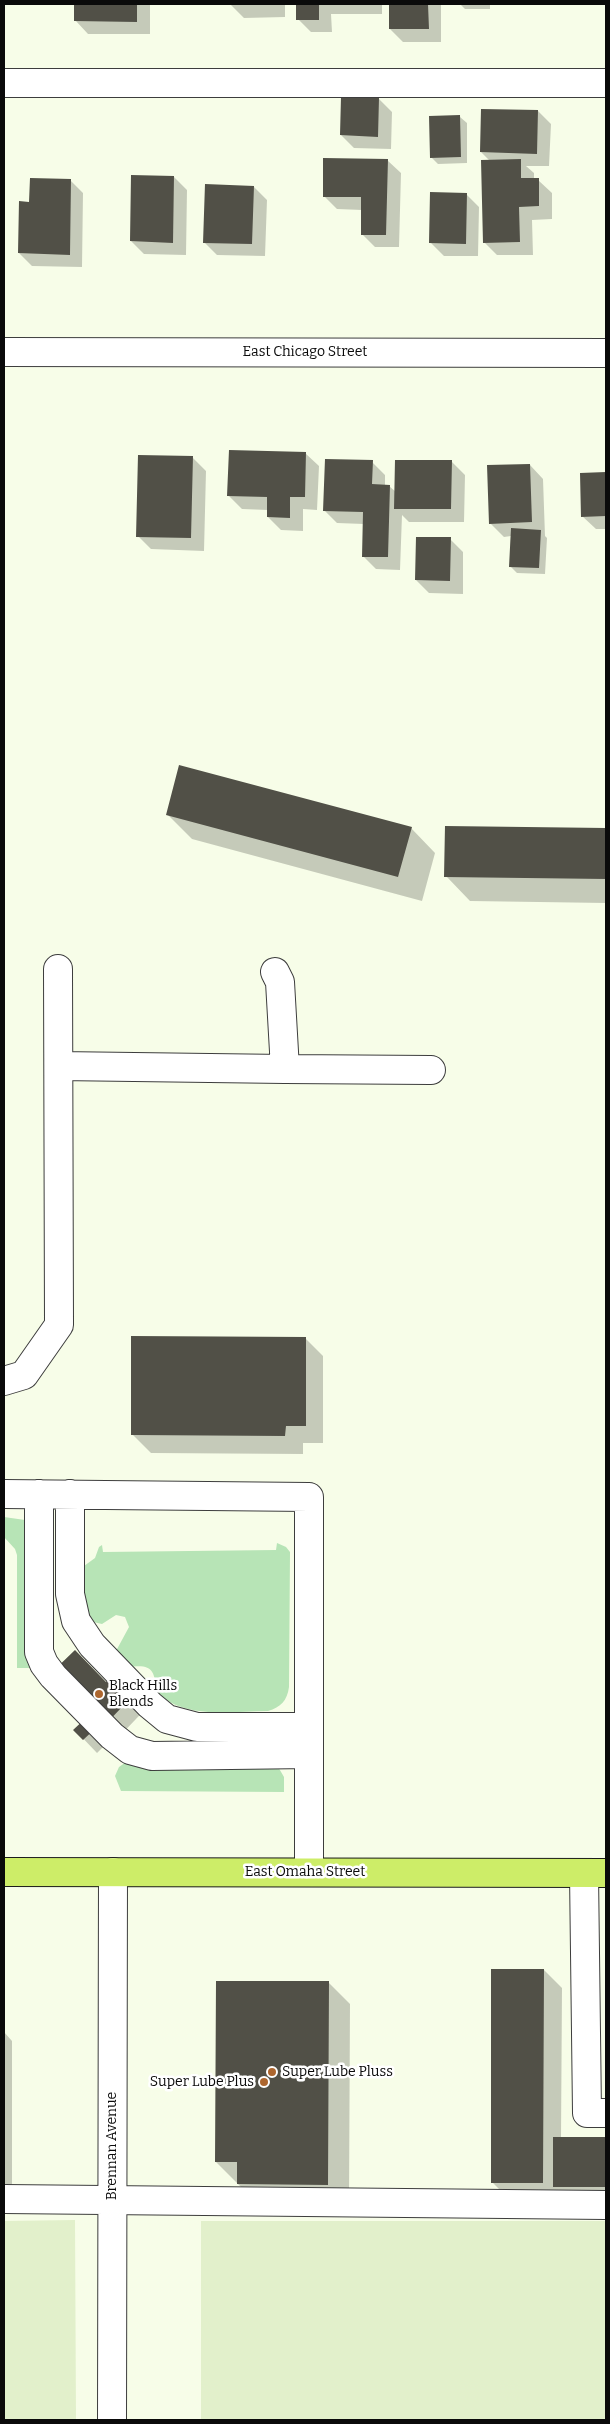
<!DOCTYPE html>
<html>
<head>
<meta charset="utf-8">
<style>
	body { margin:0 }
	#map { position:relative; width:610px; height:2424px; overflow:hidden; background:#f7fde8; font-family:Bitter,serif }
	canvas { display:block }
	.frame { position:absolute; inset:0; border:5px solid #0a0a0a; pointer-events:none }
</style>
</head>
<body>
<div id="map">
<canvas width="610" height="2424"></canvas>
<div class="frame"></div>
</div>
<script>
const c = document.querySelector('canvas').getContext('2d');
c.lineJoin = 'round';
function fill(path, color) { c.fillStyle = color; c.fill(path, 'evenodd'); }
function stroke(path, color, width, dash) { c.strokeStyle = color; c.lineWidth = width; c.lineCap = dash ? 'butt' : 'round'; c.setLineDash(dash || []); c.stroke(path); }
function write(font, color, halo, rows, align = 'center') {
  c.font = font + ' Bitter,serif'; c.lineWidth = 5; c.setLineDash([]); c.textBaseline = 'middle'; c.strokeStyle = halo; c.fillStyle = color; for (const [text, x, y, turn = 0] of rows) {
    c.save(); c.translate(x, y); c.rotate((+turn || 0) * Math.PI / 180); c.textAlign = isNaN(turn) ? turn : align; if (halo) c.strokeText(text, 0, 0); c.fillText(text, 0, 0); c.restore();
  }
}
fill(new Path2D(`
	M75 2220 76 2420H4V2221Z
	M201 2221H606V2420H201Z`), '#e2f0cb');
fill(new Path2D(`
	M4 1517 25 1520 30 1668H17V1555L15 1549 4 1537Z
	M277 1543 286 1547 290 1552 289 1687C287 1701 281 1707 268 1711 231 1711 185 1720 156 1692 155 1670 152 1664 129 1667L116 1651 129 1627 125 1617 116 1615 102 1624 89 1621 84 1600V1566L95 1558 99 1547 102 1545 103 1552 276 1550Z
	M126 1762 277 1765 284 1777V1792L121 1791 115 1776 119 1767Z`), '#b7e4b6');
fill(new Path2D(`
	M75 4H150V34H88L75 20Z
	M230 4H285V17L244 18Z
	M297 4H382V14H331L332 32H311L298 19Z
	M390 4H441V42H403L390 29Z
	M460 4H490V9H465Z
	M379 99 392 112 391 149 354 148 341 135Z
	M538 111 551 124 549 166H526L534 173V180H538L552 193V219L532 220 533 255H497L484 242 490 161 481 152Z
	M460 117 467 123V163L438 164 431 157Z
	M387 160 401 173 399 247H375L362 234V210L337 209 324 196Z
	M174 177 187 190 186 255 144 254 131 241Z
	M70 180 83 193 82 267 32 266 19 253 31 203Z
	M254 187 267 200 265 256 217 255 204 242Z
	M466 194 479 207 478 256H444L431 243Z
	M305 453 319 466 317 510 303 509V531L281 530 268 517V510L242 509 229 496Z
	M192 457 206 471 204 551 151 549 138 536Z
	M372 462 385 475V486H389L396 492 452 462 465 475 464 522H409L402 515 400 570 376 569 363 556 364 524 337 523 324 510Z
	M530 465 543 479 545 536 547 538 545 574 517 573 510 566 511 536 504 537 490 523Z
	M606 473V529H596L582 516V474Z
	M450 539 463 552V594L429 593 416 580Z
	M168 815 411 828 435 853 422 901 192 839Z
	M446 827 606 829V903L470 901 446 876Z
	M305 1338 323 1356V1443H303V1454L151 1453 133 1435Z
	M106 1683 156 1698 115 1741 112 1738 97 1753 75 1730 89 1717Z
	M544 1970 562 1988 561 2138H606V2204L510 2200 492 2182Z
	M329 1983 350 2004 349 2205H259L216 2162Z
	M4 2032 12 2041V2184L4 2185Z`), '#0003');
fill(new Path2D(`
	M74 4H137V22L74 21Z
	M296 4H319V20H296Z
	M389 4H428L429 29H389Z
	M341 97 379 98 378 137 340 135Z
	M481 109 538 110 537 154 480 152Z
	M460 115 461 157 430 158 429 116Z
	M323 158 388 159 386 235H361V197H323Z
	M521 159V178H539V206L519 207 520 242 483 243 481 160Z
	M131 175 174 176 173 243 130 241Z
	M30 178 71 179 70 255 18 253 19 201 29 202Z
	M205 184 254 186 252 244 203 243Z
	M430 192 467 193 466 244 429 243Z
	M229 450 306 452 305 497H290V518L267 517V497L227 496Z
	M138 455 193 456 191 538 136 537Z
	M325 459 373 460 372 484 390 485 388 557H362L363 512 323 511Z
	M395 460H452L451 509H394Z
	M530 464 532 522 489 524 487 465Z
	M606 472V516L581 517 580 473Z
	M511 528 541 530 539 568 509 567Z
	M416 537H451L450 581 415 580Z
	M179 765 412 827 398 877 166 815Z
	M445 826 606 828V879L444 877Z
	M131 1336 306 1337V1426H286L285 1436 131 1435Z
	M75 1650 106 1682 124 1664 144 1684 101 1729 98 1726 83 1740 73 1730 87 1717 47 1677Z
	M491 1969H544L543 2183H491Z
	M216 1981H329L328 2185 237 2184V2162H215Z
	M553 2137H606V2187H553Z`), '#515047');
const minor = new Path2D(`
	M4 83H606
	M4 352 606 353
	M275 972 280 982 285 1069 431 1070
	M59 1066 285 1069
	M4 1381 24 1375 59 1325 58 969
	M4 1494 309 1497V1872
	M39 1494V1652L44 1664 53 1676 112 1736 130 1750 152 1756 309 1754
	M70 1494V1594L76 1621 92 1645 150 1705 167 1719 197 1727H309
	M584 1873 587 2113H606
	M4 2199 606 2205
	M112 2420 113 1872`);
const major = new Path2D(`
	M4 1872 606 1873`);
stroke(minor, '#3d3d3d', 30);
stroke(major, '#1b1b1b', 30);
stroke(minor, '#fff', 28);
stroke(major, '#cded68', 28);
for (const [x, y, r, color] of [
	[99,1694,5,"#ad662e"],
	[272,2072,5,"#ad662e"],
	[264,2082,5,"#ad662e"]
]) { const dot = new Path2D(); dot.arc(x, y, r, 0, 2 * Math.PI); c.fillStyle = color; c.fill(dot); stroke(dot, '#fff', 2); }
write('14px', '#0a0a0a', '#fff', [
	["East Chicago Street",305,352],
	["East Omaha Street",305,1872],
	["Brennan Avenue",112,2146,-90]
]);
write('14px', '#0a0a0a', '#fff', [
	["Black Hills",109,1686],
	["Blends",109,1702],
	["Super Lube Pluss",282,2072],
	["Super Lube Plus",254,2082,"right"]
], 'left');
</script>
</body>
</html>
